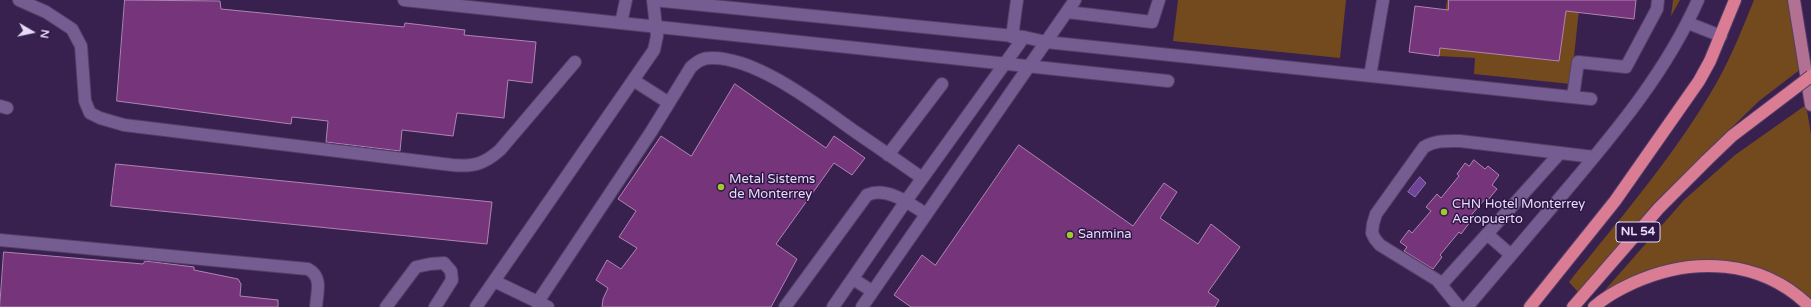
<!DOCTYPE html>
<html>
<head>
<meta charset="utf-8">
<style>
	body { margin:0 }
	#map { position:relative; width:1811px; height:307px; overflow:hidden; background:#38214f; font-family:"Varela Round",sans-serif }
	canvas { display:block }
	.north { position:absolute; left:12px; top:12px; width:40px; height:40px; -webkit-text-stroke:3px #2d1644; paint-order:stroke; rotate:99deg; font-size:11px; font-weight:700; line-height:16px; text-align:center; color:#e7dbf8 }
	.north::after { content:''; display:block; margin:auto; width:14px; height:18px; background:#e7dbf8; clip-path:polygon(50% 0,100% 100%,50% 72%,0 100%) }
</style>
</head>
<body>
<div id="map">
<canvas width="1811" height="307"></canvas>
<div class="north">N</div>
</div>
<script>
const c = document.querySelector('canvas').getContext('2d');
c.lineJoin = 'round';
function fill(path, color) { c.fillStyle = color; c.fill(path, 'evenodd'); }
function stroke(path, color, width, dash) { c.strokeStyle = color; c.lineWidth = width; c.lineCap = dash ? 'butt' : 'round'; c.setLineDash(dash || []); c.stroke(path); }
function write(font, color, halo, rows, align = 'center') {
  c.font = font + ' "Varela Round",sans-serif'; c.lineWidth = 3; c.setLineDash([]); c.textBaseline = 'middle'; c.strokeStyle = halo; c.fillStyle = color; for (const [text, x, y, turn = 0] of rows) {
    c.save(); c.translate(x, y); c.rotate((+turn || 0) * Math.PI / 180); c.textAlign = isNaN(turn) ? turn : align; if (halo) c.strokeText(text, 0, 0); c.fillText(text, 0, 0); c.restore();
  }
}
fill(new Path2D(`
	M1178 0H1346L1340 58 1173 41Z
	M1447 0H1580L1571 84 1474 74 1475 58 1439 56Z
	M1673 0H1680L1671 16Z
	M1754 0H1795L1806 65 1759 101 1654 203 1579 293 1569 282C1618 221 1670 161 1710 94 1728 65 1741 32 1754 0Z
	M1806 105 1811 134V300L1774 276 1731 262 1698 261 1599 297 1684 200 1735 155Z`), '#734a1d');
const water = new Path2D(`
	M1420 177 1426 183 1415 197 1408 192Z`);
fill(water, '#6d4497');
stroke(water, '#9271b4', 1);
const building = new Path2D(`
	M125 0 220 1 221 9 404 27 405 23 465 30 464 35 536 42 532 83 508 80 504 118 457 113 453 136 402 130 400 151 326 142 328 121 292 117 291 124 117 101Z
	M1449 0H1636L1634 19 1566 11 1559 61 1440 48 1439 56 1409 52 1415 6 1448 10Z
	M735 84 826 148 834 136 865 158 852 175 834 163 776 244 797 259 771 307H602L603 299 608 288 596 280 607 260 621 269 637 248 619 237 636 211 618 199 661 136 691 156Z
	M1019 145 1133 226 1164 183 1177 192 1160 218 1198 244 1211 224 1240 247 1208 292 1219 300 1215 307H911L894 295 922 255 935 265Z
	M1474 160 1485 169 1488 166 1499 175 1492 185 1497 189 1488 200 1486 198 1467 220 1470 222 1461 234 1459 232 1440 255 1442 257 1433 269 1404 251 1407 247 1400 242 1409 230 1412 233 1431 211 1426 207 1437 194 1441 198 1459 176 1457 174 1465 163 1469 166Z
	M116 164 492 202 487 244 111 206Z
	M4 252 143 264 145 261 194 267V270L238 279 241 284 240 296 278 300V307H0Z`);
fill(building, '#76347b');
stroke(building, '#b084b2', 1);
const minor = new Path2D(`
	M19 0 46 12 72 29 81 46 85 101 90 113 100 118 124 125 452 165C474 167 484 164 500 150L575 62
	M404 0 1168 81
	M653 0 1024 37 1046 42 1591 99
	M1067 12 1152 22 1159 0
	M621 23 626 0
	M1688 23 1721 36
	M1012 37 1017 0
	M1370 76 1383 0
	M633 80 669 103
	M1573 97 1578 62 1626 67 1657 9 1658 0
	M0 106 7 108
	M888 155 942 84
	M1487 234 1511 255
	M0 240 308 269C323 277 317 292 316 307
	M853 279 872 291
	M494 281 548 307
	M1442 284 1560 153
	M537 303 651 132 691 67C697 62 702 58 710 58 756 56 820 107 857 133 879 148 901 163 922 178
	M386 307 416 267 430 264 444 263 451 271 452 280 435 307
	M476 307 654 50 657 36 653 0
	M785 307 867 195C887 186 910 204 926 214
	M833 307 906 201 1024 37
	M862 307 1075 0
	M1459 307 1437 280 1380 245 1375 239 1372 233 1373 224 1376 214 1424 147C1436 140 1446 141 1460 141L1594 157
	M1467 307C1501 267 1535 227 1569 187 1618 129 1667 70 1698 0`);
const major = new Path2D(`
	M1794 0 1811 105`);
const highway = new Path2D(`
	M1530 307 1615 201 1699 81 1710 61 1735 0
	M1573 307 1659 208 1707 160
	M1594 307C1605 297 1620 289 1633 283 1692 256 1762 259 1810 307`);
stroke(minor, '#533e67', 14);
stroke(major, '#533e67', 14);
stroke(highway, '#533e67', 14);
stroke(minor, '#755d91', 12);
stroke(major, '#b27093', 12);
stroke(highway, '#da7d94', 12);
const highwayBridge = new Path2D(`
	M1707 160 1732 136 1811 76`);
stroke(highwayBridge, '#533e67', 14, []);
stroke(highwayBridge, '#da7d94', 12);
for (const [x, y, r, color] of [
	[721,187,4,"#9eca2e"],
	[1444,212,4,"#9eca2e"],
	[1070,235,4,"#9eca2e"]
]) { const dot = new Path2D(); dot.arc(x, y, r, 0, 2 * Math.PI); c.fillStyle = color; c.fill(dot); stroke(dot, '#2d1644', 1.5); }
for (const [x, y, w] of [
	[1638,232,44]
]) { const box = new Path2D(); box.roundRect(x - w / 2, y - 10, w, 20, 3); c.fillStyle = '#2d1644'; c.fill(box); stroke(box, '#e7dbf8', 1); }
write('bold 12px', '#e7dbf8', null, [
	["NL 54",1638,232]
]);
write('13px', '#e7dbf8', '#2d1644', [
	["Metal Sistems",729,180],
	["de Monterrey",729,195],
	["CHN Hotel Monterrey",1452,205],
	["Aeropuerto",1452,220],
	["Sanmina",1078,235]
], 'left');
</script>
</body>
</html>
